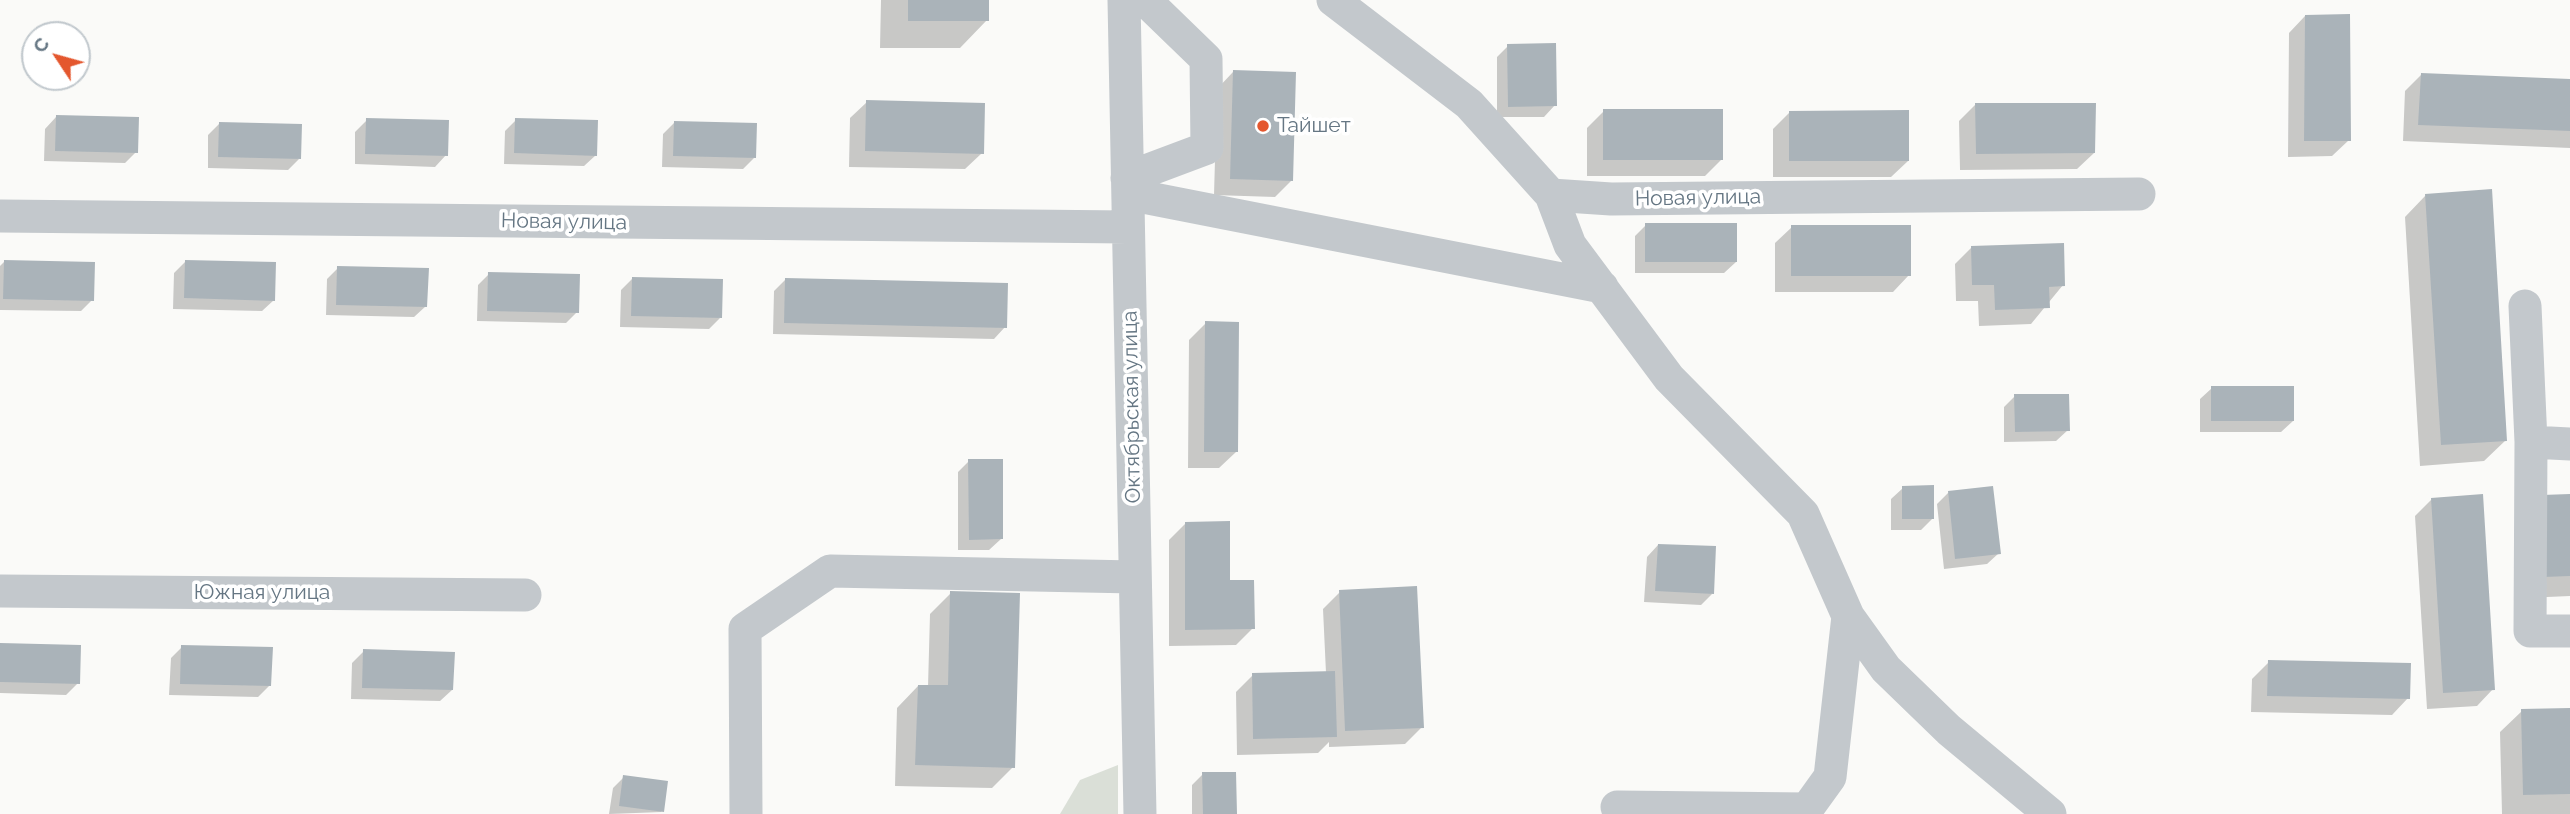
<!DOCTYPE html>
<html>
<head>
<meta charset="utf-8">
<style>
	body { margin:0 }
	#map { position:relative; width:2570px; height:814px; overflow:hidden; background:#fafaf8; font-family:Raleway,sans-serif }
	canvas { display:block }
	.north { position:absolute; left:21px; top:21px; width:70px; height:70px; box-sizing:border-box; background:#fff; border:2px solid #c1c8cd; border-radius:50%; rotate:306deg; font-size:19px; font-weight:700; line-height:28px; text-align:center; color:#657683 }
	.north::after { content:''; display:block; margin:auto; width:24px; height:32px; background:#e4572e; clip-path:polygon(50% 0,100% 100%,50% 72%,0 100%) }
</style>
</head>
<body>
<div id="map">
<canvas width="2570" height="814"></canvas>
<div class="north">С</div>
</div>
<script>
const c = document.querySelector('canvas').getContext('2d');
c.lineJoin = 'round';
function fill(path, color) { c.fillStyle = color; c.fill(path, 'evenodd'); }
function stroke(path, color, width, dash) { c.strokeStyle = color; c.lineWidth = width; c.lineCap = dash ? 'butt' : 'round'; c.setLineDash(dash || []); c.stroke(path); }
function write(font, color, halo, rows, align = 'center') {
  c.font = font + ' Raleway,sans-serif'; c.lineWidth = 7; c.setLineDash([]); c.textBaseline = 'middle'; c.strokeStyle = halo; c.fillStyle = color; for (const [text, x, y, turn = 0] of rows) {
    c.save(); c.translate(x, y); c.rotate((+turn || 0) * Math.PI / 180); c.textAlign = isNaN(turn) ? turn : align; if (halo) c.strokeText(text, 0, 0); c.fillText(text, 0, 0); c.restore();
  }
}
fill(new Path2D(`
	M1118 765V814H1060L1080 780Z`), '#dadfd7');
fill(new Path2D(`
	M881 0H987V20L960 48H880Z
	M2305 16 2349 140 2332 156 2288 157 2289 33Z
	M1508 46 1555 105 1544 117H1497V57Z
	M1233 72 1292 180 1275 197 1214 195 1217 89Z
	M2421 75 2570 80V148L2403 141 2405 91Z
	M867 102 982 153 965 169 849 167 850 118Z
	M1976 104 2094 153 2077 169 1960 170 1959 121Z
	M1604 111 1722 159 1705 176H1587V128Z
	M1790 112 1908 161 1891 177H1773V129Z
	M56 117 136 152 125 163 44 161 45 129Z
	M367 120 446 155 435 167 355 164V132Z
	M516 120 596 155 584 166 504 164 505 131Z
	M674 123 754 158 743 169 662 167 663 134Z
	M219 124 299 159 288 170 208 168V135Z
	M2426 195 2506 440 2484 461 2420 466 2405 217Z
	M1646 225 1736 262 1724 273H1635V236Z
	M1792 227 1909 275 1893 292H1775V243Z
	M1972 247 2063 285 2031 324 1979 326 1978 301H1956L1955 264Z
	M186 261 274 300 262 311 173 309 174 273Z
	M4 262 92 300 81 311 0 310V266Z
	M338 268 426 306 414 317 326 315 327 279Z
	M489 274 577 312 566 323 477 321 478 285Z
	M632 279 720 318 709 329 620 327 621 290Z
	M785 280 1005 327 994 339 773 334 774 291Z
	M1206 323 1236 452 1219 468H1188L1189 340Z
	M2212 388 2293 421 2281 432H2200V399Z
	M2015 396 2068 430 2056 441 2004 442V407Z
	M969 461 1001 539 989 550H958V472Z
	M1903 488 1933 518 1921 530H1891V499Z
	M1949 492 1999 553 1987 564 1944 569 1937 504Z
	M2570 496V596L2524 598Z
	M2432 499 2493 689 2477 706 2427 709 2415 516Z
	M1186 523 1228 582 1253 628 1236 645 1169 646V540Z
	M1658 545 1712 594 1701 605 1644 602 1647 557Z
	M1340 592 1422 727 1405 744 1329 747V742L1318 753 1237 755 1236 692 1253 675 1326 673 1323 609Z
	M951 593 1013 767 992 788 895 786 897 708 918 686 928 687 930 614Z
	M0 645 78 683 66 695 0 693Z
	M182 647 270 685 258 697 169 695 171 658Z
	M364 651 452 690 440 701 351 699 352 663Z
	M2269 662 2408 698 2392 715 2251 712 2252 679Z
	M2570 710V814H2502L2500 732 2522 711Z
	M1203 774 1235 814H1192V785Z
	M624 777 662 812 609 814 613 788Z`), '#0003');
fill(new Path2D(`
	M908 0H989V21H908Z
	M2350 14 2351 141H2304L2305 15Z
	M1556 43 1557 106 1508 107 1507 44Z
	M1233 70 1296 72 1293 181 1230 179Z
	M2421 73 2570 79V131L2418 125Z
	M866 100 985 103 984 154 865 151Z
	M1975 103H2096L2095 153 1976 154Z
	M1603 109H1723V160H1603Z
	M1909 110V161H1789V111Z
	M56 115 139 117 138 153 55 151Z
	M366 118 449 120 448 156 365 154Z
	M515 118 598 120 597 156 514 153Z
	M674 121 757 123 756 158 673 156Z
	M219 122 302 124 301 159 218 157Z
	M2492 189 2507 441 2441 445 2425 194Z
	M1645 223H1737V262H1645Z
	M1791 225H1911V276H1791Z
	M2064 243 2065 286 2049 287 2050 308 1995 310 1994 285H1972L1971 246Z
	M4 260 95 262 94 301 3 299Z
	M185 260 276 262 275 301 184 298Z
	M337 266 429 268 427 307 336 305Z
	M488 272 580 274 579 313 487 311Z
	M632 277 723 279 722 318 631 316Z
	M785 278 1008 283 1007 328 784 323Z
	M1205 321 1239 322 1238 452H1204Z
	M2211 386H2294V421H2211Z
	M2014 394H2069L2070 431 2015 432Z
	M968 459H1003V539L969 540Z
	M1934 485V519H1902V486Z
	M1993 486 2001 554 1955 559 1948 491Z
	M2483 494 2495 690 2443 693 2431 498Z
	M2570 494V576L2544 577 2542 495Z
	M1230 521V580H1254L1255 629 1185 630V522Z
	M1658 544 1716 546 1714 594 1655 591Z
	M1417 586 1424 728 1345 731 1339 590Z
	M950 591 1020 593 1015 768 915 765 918 685H948Z
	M0 643 81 645 80 684 0 682Z
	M181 645 273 647 271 686 180 684Z
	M363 649 455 652 453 690 362 688Z
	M2268 660 2411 663 2410 699 2267 696Z
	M1335 671 1337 737 1253 739 1252 673Z
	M2570 708V794L2523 795 2521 709Z
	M1202 772H1236L1237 814H1203Z
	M623 775 668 781 664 812 619 806Z`), '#aab3b9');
stroke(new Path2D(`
	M1124 0 1140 814
	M1333 0 1469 104 1551 195 1611 199 2139 194
	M1127 178 1207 148 1206 59 1145 0
	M1128 194 1602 287
	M1551 195 1570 245 1669 378 1803 514 1848 616 1886 669 1949 730 2050 814
	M0 216 1128 227
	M2525 306 2531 442 2570 444
	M2531 442 2530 631H2570
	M0 591 525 595
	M1617 807 1807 809 1830 777 1848 616
	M746 814 745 629 830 571 1135 577`), '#c3c8cc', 33);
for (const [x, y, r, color] of [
	[1263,126,7,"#e4572e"]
]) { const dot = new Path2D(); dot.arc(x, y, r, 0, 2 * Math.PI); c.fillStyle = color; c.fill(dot); stroke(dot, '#fff', 2.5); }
write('21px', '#657683', '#fff', [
	["Тайшет",1277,126]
], 'left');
write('21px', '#657683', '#fff', [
	["Новая улица",1698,198,-1],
	["Новая улица",564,222,1],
	["Октябрьская улица",1132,407,-91],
	["Южная улица",262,593]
]);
</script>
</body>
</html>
